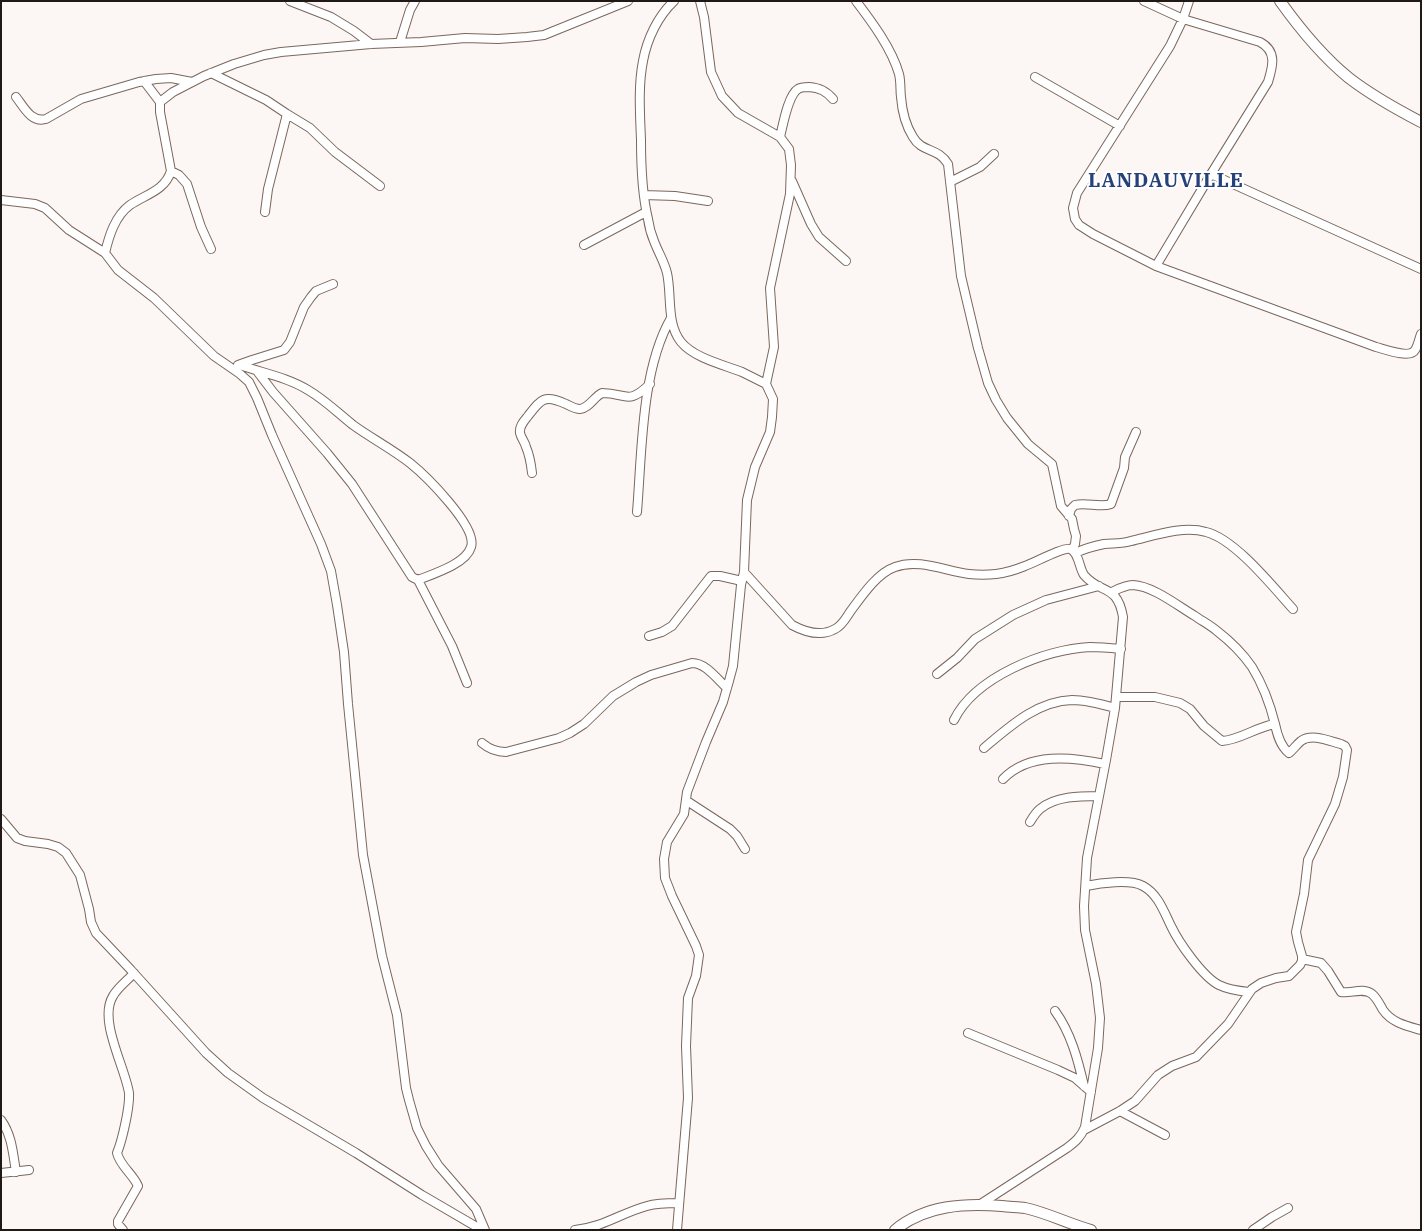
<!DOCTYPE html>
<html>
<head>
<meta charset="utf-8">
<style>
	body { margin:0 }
	#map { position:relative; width:1422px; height:1231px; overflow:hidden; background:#fcf7f5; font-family:"IBM Plex Serif",serif }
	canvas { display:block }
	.frame { position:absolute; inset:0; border:2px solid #211915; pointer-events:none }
</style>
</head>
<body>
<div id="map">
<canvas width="1422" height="1231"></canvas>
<div class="frame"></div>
</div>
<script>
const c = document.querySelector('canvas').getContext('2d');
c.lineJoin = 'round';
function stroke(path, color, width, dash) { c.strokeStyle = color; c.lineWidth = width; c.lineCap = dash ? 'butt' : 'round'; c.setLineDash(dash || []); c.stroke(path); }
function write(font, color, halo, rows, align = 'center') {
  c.font = font + ' "IBM Plex Serif",serif'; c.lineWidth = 4; c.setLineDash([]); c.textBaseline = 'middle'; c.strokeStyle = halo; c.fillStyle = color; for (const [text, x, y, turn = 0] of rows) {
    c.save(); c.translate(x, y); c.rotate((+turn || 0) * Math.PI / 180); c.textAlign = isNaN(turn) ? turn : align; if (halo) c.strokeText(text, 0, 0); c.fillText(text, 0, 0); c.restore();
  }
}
const minor = new Path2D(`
	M290 1 331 17 354 31 371 44
	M674 1C658 16 647 39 643 61 638 86 640 114 641 140 641 166 642 194 648 219 649 226 651 234 654 241 658 252 664 261 667 273 672 295 666 323 681 342 694 358 724 365 742 372 750 376 758 380 766 384
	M856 1C872 22 892 49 899 74 901 82 900 89 901 97 902 110 906 126 913 137 922 153 938 147 948 164L961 276 978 348 988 383 996 400 1007 418 1028 444 1052 464 1061 506 1072 519 1074 529 1076 536 1075 544 1072 550
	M1144 1 1183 19 1260 42C1277 51 1273 66 1268 82L1211 174 1156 266
	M1189 1 1183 19 1170 46 1077 193 1073 208 1075 219 1079 225 1093 234 1156 266 1376 347C1384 349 1410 359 1415 350 1418 346 1419 339 1421 334
	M400 42 410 10 415 1
	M211 73 266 100 287 114 310 128 335 152 380 186
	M1035 77 1120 126
	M144 81 160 102V112L171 171C165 191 144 195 130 205 115 216 109 236 105 253L118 270 154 298 214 356 240 374 249 382 257 398 272 435 321 544 331 571 337 605 344 652 348 704 363 855 382 956 397 1015 406 1088 409 1100 417 1128 426 1146 438 1165 476 1209 485 1230
	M16 97C24 107 31 123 46 119L81 99 139 82 156 79 171 78 192 82
	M160 102 173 92 204 76 234 64 264 55 281 52 371 44 421 42 465 38 498 39 527 37 544 35 628 1
	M780 137C783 125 788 95 798 89 801 87 805 87 809 87 820 88 826 91 833 99
	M171 171 179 175 187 184 201 227 211 249
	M1211 174 1421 269
	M792 181 811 224 819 237 846 261
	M950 182 980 167 994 154
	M644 195 675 196 708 201
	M1 200 35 204 45 208 69 230 105 253
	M265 212 268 189 287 114
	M584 245 646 212
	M238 365 252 360 284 350 290 342 304 307 311 297 316 291 333 284
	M240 365C262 373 287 377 308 390 325 400 338 413 353 425 371 438 392 449 410 463 425 475 478 527 471 547 466 564 433 574 418 580
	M257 371 273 392 327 453 352 484 412 577 418 580 452 646 467 683
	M532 473C531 464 530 456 526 447 525 442 521 438 520 433 519 426 524 421 528 416 541 399 544 394 566 404 570 406 575 409 580 409 589 408 594 397 602 393 627 393 627 406 650 384
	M637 512C642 452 641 370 671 318
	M1069 516 1071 509 1075 505C1087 502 1100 508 1111 504L1124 468 1125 457 1136 432
	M1075 553C1084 549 1094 546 1104 544 1113 543 1122 544 1131 541 1153 536 1183 525 1206 532 1235 539 1273 587 1293 609
	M744 572 792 625C805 632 821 637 835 629 842 626 846 618 850 612 861 597 877 573 895 567 919 558 945 571 969 574 978 575 987 575 996 574 1006 573 1015 570 1025 566 1034 563 1063 547 1070 549 1079 552 1079 568 1084 575 1101 595 1117 583 1123 617L1115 708 1106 760 1087 858 1084 906 1085 930 1096 984 1100 1018 1098 1048 1085 1127C1081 1137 1075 1142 1067 1148L979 1205
	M1112 592C1118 589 1125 585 1133 585 1153 586 1178 606 1195 616 1202 621 1210 625 1217 631 1230 641 1243 654 1252 667 1263 685 1270 704 1275 724
	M649 636 662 632 672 626 711 576H720L742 581
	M937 674 957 658 975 639 1013 615 1046 600 1099 586
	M954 720C975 677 1045 649 1090 647 1100 647 1111 648 1121 649
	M482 743C489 749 497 752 506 752L559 738 570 733 584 724 613 696 636 682 651 675 692 663C706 663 717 679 727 688
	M984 748C1009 727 1037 701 1072 700 1086 700 1101 704 1115 708
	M1003 779C1029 752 1072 757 1105 764
	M687 801 730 829 737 836 745 849
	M1 819 17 838 25 841 48 844 58 847 66 853 80 875 89 909 91 922 96 933 131 970 206 1053 228 1073 263 1098 356 1153 422 1195 482 1230
	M1030 822C1033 817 1036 812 1040 809 1055 796 1080 796 1099 796
	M1086 886C1100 883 1130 879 1143 886 1158 894 1164 912 1171 926 1179 943 1203 977 1219 985 1229 990 1239 991 1249 992
	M1302 959 1321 963 1328 971 1341 992C1350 994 1363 987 1372 994 1377 998 1380 1005 1383 1010 1392 1023 1407 1026 1421 1030
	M1055 1011C1071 1033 1078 1060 1084 1086
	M968 1033 1058 1070 1075 1078 1091 1092
	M1120 1111 1165 1135
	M1 1120C12 1135 13 1154 16 1172
	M1084 1130 1120 1111 1135 1101 1158 1075 1172 1066 1196 1057 1228 1024 1252 989 1261 983 1276 978 1289 976 1300 965 1302 961V956L1298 942 1296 932 1304 894 1308 860 1335 804 1343 777 1347 750 1345 746 1341 744C1329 741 1312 733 1301 741 1296 745 1293 750 1289 753 1280 746 1277 734 1275 724 1256 727 1240 740 1222 741L1204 726 1190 709 1180 703 1155 697H1116
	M1 1173 29 1170
	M123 1230 118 1224V1221L138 1186C133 1174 120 1166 117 1153 122 1141 130 1107 129 1093 125 1067 98 1020 113 996 118 987 128 980 134 973
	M575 1230C604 1227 621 1213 647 1206 657 1203 668 1203 679 1203
	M677 1230 688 1098 686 1046 688 998 696 976 699 955 696 946 672 896 665 878 664 859 667 842 684 814 687 792 706 742 723 702 729 681 733 666 741 585 744 572 747 500 755 467 770 432 772 417 773 399 766 384 774 347 770 288 790 194 791 165 789 149 780 137 738 113 722 96 711 72 704 17 700 1
	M1253 1230 1272 1217 1288 1208`);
const tertiary = new Path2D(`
	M1280 1C1300 29 1322 56 1349 78 1371 95 1396 109 1421 122
	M895 1230C925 1205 965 1203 1002 1206 1009 1207 1018 1207 1025 1208 1048 1213 1069 1224 1091 1230`);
stroke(minor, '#7b675c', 10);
stroke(tertiary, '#7b675c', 12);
stroke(minor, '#fff', 8);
stroke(tertiary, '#fff', 10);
c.letterSpacing = '1px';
write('bold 20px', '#27427a', '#fff', [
	["LANDAUVILLE",1166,181]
]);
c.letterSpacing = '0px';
</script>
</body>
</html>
